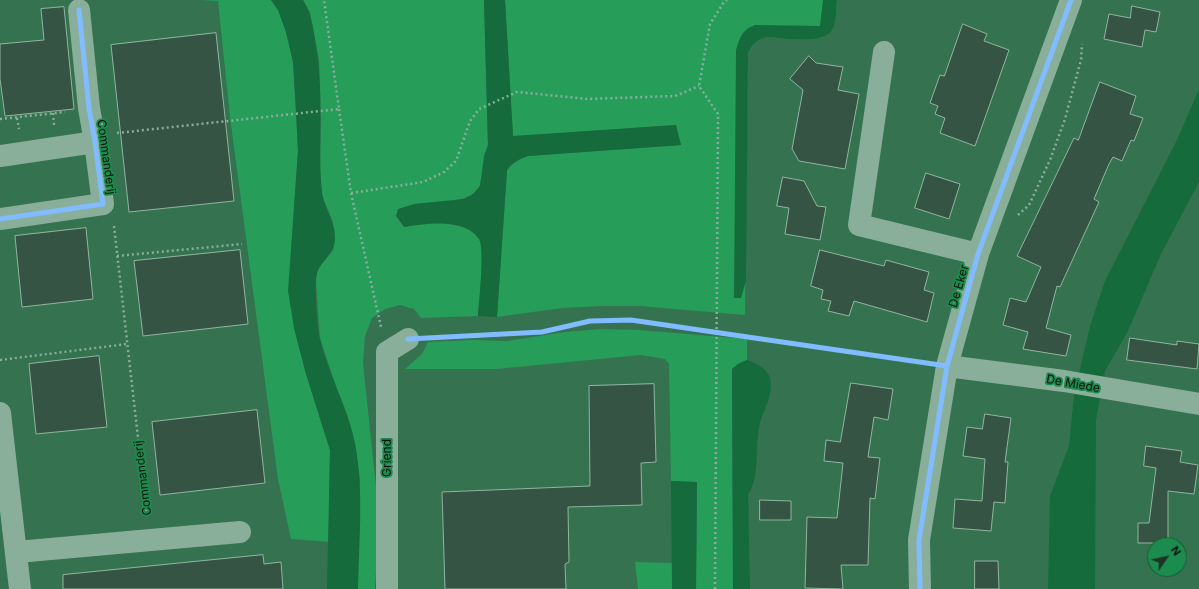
<!DOCTYPE html>
<html>
<head>
<meta charset="utf-8">
<style>
	body { margin:0 }
	#map { position:relative; width:1199px; height:589px; overflow:hidden; background:#357250; font-family:Inter,sans-serif }
	canvas { display:block }
	.north { position:absolute; left:1147px; top:537px; width:40px; height:40px; box-sizing:border-box; background:#1b8c4d; border:1px solid #175b35; border-radius:50%; rotate:56deg; font-size:11px; font-weight:700; line-height:16px; text-align:center; color:#111 }
	.north::after { content:''; display:block; margin:auto; width:14px; height:18px; background:#1e3327; clip-path:polygon(50% 0,100% 100%,50% 72%,0 100%) }
</style>
</head>
<body>
<div id="map">
<canvas width="1199" height="589"></canvas>
<div class="north">N</div>
</div>
<script>
const c = document.querySelector('canvas').getContext('2d');
c.lineJoin = 'round';
function fill(path, color) { c.fillStyle = color; c.fill(path, 'evenodd'); }
function stroke(path, color, width, dash) { c.strokeStyle = color; c.lineWidth = width; c.lineCap = dash ? 'butt' : 'round'; c.setLineDash(dash || []); c.stroke(path); }
function write(font, color, halo, rows, align = 'center') {
  c.font = font + ' Inter,sans-serif'; c.lineWidth = 3.5; c.setLineDash([]); c.textBaseline = 'middle'; c.strokeStyle = halo; c.fillStyle = color; for (const [text, x, y, turn = 0] of rows) {
    c.save(); c.translate(x, y); c.rotate((+turn || 0) * Math.PI / 180); c.textAlign = isNaN(turn) ? turn : align; if (halo) c.strokeText(text, 0, 0); c.fillText(text, 0, 0); c.restore();
  }
}
fill(new Path2D(`
	M199 0H271L278 10 286 32 293 62 298 151 291 253 294 328 306 374 330 450 329 542 291 539 278 479 230 117 218 1Z
	M303 0H484L488 145C483 158 484 172 480 185 474 204 431 203 414 204L432 223C446 223 470 225 479 239 485 249 479 302 478 316L421 318 414 309 400 305 385 309 372 318 365 336 363 363 379 516 375 589H358L360 479 354 441 320 338 316 282 317 270 334 249 333 222 322 195 320 172 321 121 319 60 310 12Z
	M505 0H837C836 8 837 21 833 28 826 46 784 38 768 37 757 39 754 44 748 53L745 315 640 306H601L562 308 497 317 507 170C514 162 519 159 528 156L681 145 675 125 513 137Z
	M601 329 639 330 747 339V360L738 364 732 369 733 589H696L697 482 671 481 669 364 665 359 641 355 496 369H405L422 354 428 342 474 340 507 341 565 332Z
	M635 562 672 563V589H638Z`), '#269e5a');
fill(new Path2D(`
	M271 0H303C311 13 313 26 315 40 325 91 317 142 322 192 324 209 336 222 335 239 334 257 316 262 316 281 315 296 317 325 320 339 328 374 348 407 355 443 364 491 359 541 358 589H327L330 450 306 374 294 328 288 291 298 151 296 110 293 62 286 32 278 10Z
	M484 0H505L513 136 676 125 681 145 528 156C519 159 513 162 507 170L497 317 478 316C479 302 485 249 479 239 465 217 425 224 404 227L396 216 398 209 414 204 464 199 472 195 480 186 484 156 488 145Z
	M823 0H837C836 8 837 21 833 28 826 46 784 38 768 37 757 39 753 44 748 53L746 281 741 298H734L736 50C740 37 742 30 755 25L820 26Z
	M1199 89V182L1161 254 1128 331 1105 371 1096 420 1095 589H1048L1050 496 1069 446 1074 395 1090 326 1105 281 1177 140Z
	M747 360C756 363 767 368 770 378 774 394 764 408 760 423 754 446 761 474 748 495L750 589H733L732 369 738 364Z
	M671 481 697 482 696 589H672Z`), '#156b3c');
const building = new Path2D(`
	M1132 6 1160 12 1156 32 1145 30 1142 47 1104 39 1109 14 1130 18Z
	M64 7 74 109 5 116 0 79V44L44 40 41 9Z
	M963 24 987 34 984 41 1009 50 975 146 940 133 945 118 935 114 938 106 930 103 940 75 944 76Z
	M216 33 234 201 129 212 111 45Z
	M809 56 816 63 843 67 838 90 859 94 845 169 799 161 792 149 803 90 790 79Z
	M1100 82 1136 96 1130 114 1143 118 1134 141 1131 140 1122 161 1113 157 1109 164 1094 199 1099 202 1060 287 1057 286 1046 328 1071 335 1066 356 1023 349 1028 332 1003 325 1010 298 1026 302 1041 267 1017 256 1074 138 1078 140Z
	M926 173 960 184 949 219 915 208Z
	M783 177 804 181 817 206 826 207 820 240 785 234 789 208 777 206Z
	M86 228 93 299 22 307 15 236Z
	M240 250 248 324 143 336 134 261Z
	M820 250 884 266 886 260 929 272 924 290 934 293 927 322 854 301 849 316 828 311 831 301 821 299 823 290 811 286Z
	M1130 338 1177 345V341L1199 344 1197 369 1127 360Z
	M99 356 107 427 36 434 29 364Z
	M851 383 893 389 888 420 874 417 868 457 880 458 875 499 870 498 868 565H841L843 589 805 588 807 517 837 518 843 463 824 461 826 440 840 442Z
	M654 384 656 462 641 463 642 505 568 507 569 562 565 564 566 589H445L442 492 590 486 589 386Z
	M257 410 265 483 160 495 152 422Z
	M985 414 1011 418 1005 462H1008L1005 503 994 502 991 531 953 528 955 499 982 501 985 459 963 456 967 427 982 429Z
	M1146 446 1182 451 1180 462 1198 465 1194 494 1168 491V543H1138V523H1149L1156 468 1144 466Z
	M760 500 791 501V520H760Z
	M263 555 264 564 281 562 283 589H63V575Z
	M975 561H998L999 589H975Z`);
fill(building, '#365443');
stroke(building, '#90b5a0', 1);
stroke(new Path2D(`
	M339 109 351 193 381 327
	M53 113 54 125
	M17 118 19 129
	M0 119 65 112
	M117 133 339 109 324 0
	M351 193 423 182 444 172 456 161 470 121 479 109 517 92 587 99 675 96 699 86
	M1018 215 1029 205 1050 160 1065 119 1081 60 1082 44
	M114 226 147 517
	M117 256 242 244
	M0 360 127 344
	M715 589 718 114 699 86 710 24 724 2 727 0`), '#89af9a', 2.5, [2, 3]);
stroke(new Path2D(`
	M884 52 859 225 978 254
	M0 156 95 142
	M0 219 103 204 95 142 89 108 79 10
	M947 366 1064 381 1199 404
	M0 413 20 589
	M17 552 240 532
	M387 589V352L408 339
	M920 589 919 540 947 366 978 254 1071 0`), '#89af9a', 22);
stroke(new Path2D(`
	M0 219 103 204 95 142 89 108 79 10
	M408 339 542 332 590 321 631 320 947 366
	M920 589 919 540 947 366 978 254 1071 0`), '#80bcff', 5);
write('12px', '#111', '#1b8c4d', [
	["Commanderij",106,157,82],
	["De Eker",959,286,-74],
	["De Miede",1073,384,10],
	["Griend",387,458,-90],
	["Commanderij",143,478,-97]
]);
</script>
</body>
</html>
